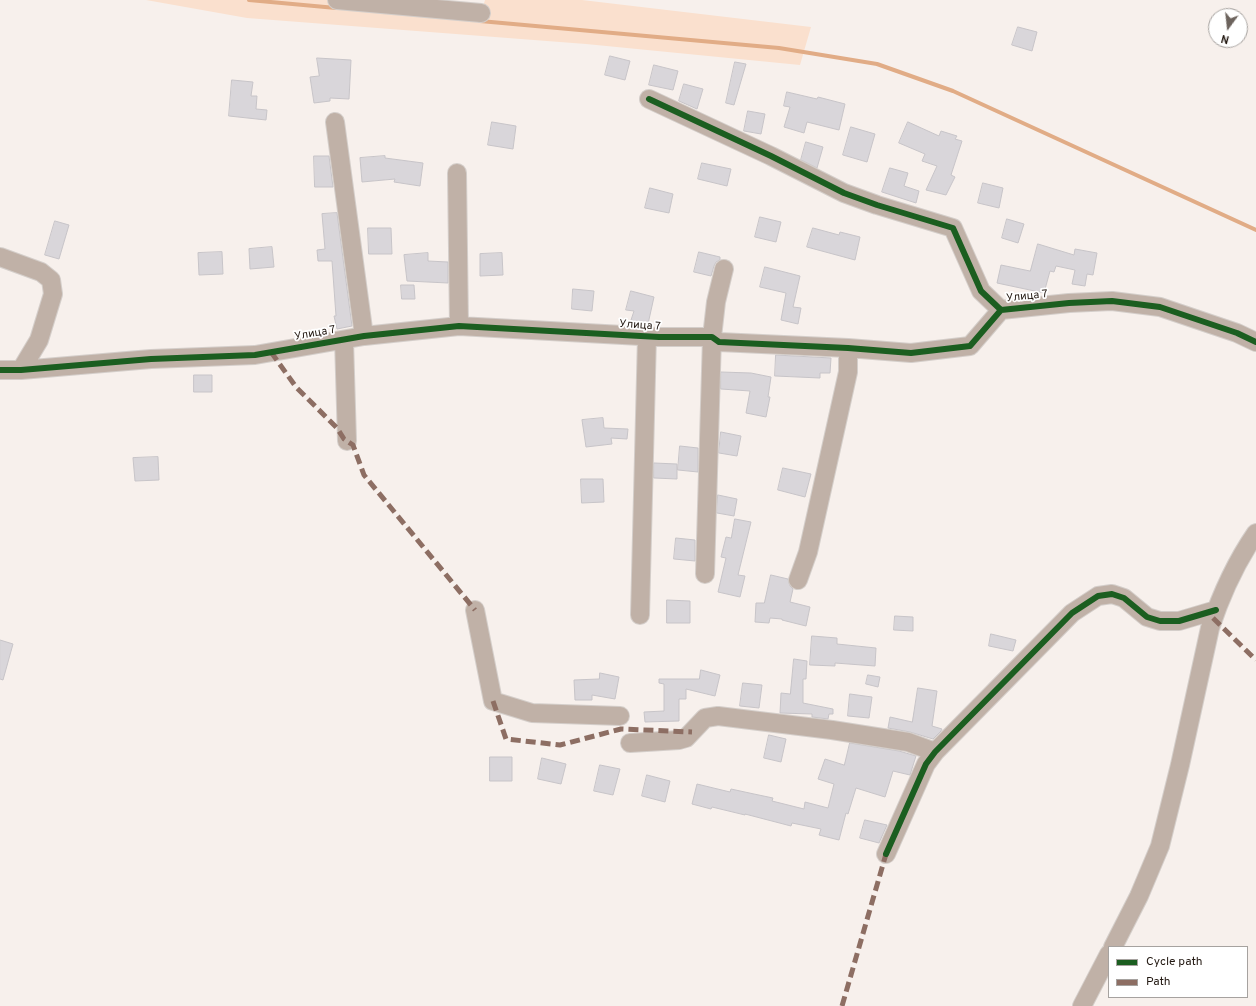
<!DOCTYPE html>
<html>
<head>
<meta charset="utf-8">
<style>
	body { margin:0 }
	#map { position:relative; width:1256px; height:1006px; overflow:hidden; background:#f7f0ec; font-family:Overpass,sans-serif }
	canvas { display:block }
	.legend { position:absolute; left:1108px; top:946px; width:140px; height:52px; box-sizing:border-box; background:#fff; border:1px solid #a6a29f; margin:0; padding:5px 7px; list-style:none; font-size:12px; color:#211710 }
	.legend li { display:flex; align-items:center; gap:8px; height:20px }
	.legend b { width:20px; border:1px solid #a6a29f }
	.north { position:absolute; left:1208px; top:8px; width:40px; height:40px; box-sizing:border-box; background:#fff; border:1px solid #a6a29f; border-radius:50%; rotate:195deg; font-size:11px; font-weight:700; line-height:16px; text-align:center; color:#211710 }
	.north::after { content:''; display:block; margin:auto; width:14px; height:18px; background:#6c635d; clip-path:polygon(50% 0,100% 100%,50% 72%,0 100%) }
</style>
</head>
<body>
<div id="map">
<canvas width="1256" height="1006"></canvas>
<ul class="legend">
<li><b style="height:5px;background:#1b5e20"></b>Cycle path</li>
<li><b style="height:5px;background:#8d6e63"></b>Path</li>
</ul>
<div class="north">N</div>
</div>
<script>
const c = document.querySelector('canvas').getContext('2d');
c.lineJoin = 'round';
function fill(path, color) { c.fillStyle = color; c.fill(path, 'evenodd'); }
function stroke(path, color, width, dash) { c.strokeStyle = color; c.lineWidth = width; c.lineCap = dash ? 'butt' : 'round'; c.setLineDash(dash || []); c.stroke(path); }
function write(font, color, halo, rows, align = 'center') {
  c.font = font + ' Overpass,sans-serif'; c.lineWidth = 3.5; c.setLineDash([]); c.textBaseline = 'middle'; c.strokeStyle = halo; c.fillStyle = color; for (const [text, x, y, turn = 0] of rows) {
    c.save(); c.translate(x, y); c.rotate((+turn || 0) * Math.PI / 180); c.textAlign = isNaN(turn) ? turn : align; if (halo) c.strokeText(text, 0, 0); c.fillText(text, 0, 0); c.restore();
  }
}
fill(new Path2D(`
	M146 0H337L481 13 485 0H582L811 27 800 65 586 44 247 18Z`), '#fae0ce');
stroke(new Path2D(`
	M249 0 336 8
	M480 21 779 48 877 64 953 91 1256 230`), '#e1ac86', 4);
const building = new Path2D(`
	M1018 27 1037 32 1032 51 1012 45Z
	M610 56 630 61 625 80 605 75Z
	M317 58 351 60 349 99 330 98V101L314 103 310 77 319 76Z
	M735 62 746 64 734 105 726 103Z
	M654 65 678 71 673 90 649 85Z
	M232 80 253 82 251 96H257L256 109 267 110 266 120 229 116Z
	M684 84 703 89 697 109 679 101Z
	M787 92 817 99 818 97 845 104 839 130 807 122 804 133 784 127 790 107 784 106Z
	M748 111 765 114 761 134 744 131Z
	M492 122 516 126 513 149 488 145Z
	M908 122 939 136 941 131 957 136 955 139 962 141 951 175 955 177 946 195 926 190 937 166 922 161 925 154 899 143Z
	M851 127 875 134 867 162 843 155Z
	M806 142 823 147 817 168 801 160Z
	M314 156H329L333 187H315Z
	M385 156V158L423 163 420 186 394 182 395 179 362 182 360 158Z
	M702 163 731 169 727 186 698 179Z
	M890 168 908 173 904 186 919 191 916 203 882 192Z
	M983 183 1003 188 999 208 978 203Z
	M650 188 673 194 669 213 645 208Z
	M337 213 352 326 337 329 334 316H336L332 261H318L317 250 325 249 322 214Z
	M760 217 781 222 776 242 755 237Z
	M1007 219 1024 224 1018 243 1002 238Z
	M55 221 69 225 59 259 45 255Z
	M368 228H391L392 254H369Z
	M813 228 839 235 840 232 860 237 855 260 807 247Z
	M1038 244 1074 255 1075 249 1097 253 1093 275 1087 274 1085 286 1072 284 1075 270 1056 266 1054 272 1050 271 1044 293 997 283 1001 265 1030 271Z
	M272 247 274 267 250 269 249 249Z
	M222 252 223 274 199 275 198 253Z
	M699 252 720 257V260L716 262 714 266 711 276 694 272Z
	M428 253V261L448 262V283L407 281 404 255Z
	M502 253 503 275 480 276V254Z
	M765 267 800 276 793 307 801 308 798 324 781 320 786 293 760 287Z
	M401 285H414L415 299H402Z
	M573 289 594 291 592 311 572 309Z
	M631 291 654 297 648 324 631 320 634 311 626 310Z
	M776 355 831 358 830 373H820V378L775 376Z
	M721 372 751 373 771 377 768 397H770L766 417 746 413 750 391 721 389Z
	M194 375H212V392H194Z
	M603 418 604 428 628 429 627 439 611 438 612 444 586 447 582 420Z
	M721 432 741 436 737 456 719 453Z
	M680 446 698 448V472L678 470Z
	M158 457 159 480 135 481 133 458Z
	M654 463 677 464V479L654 478Z
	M783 468 811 474 805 497 778 490Z
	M581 479H603L604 502 582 503Z
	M718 495 737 499 734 516 717 513Z
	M735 519 751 522 738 575 745 576 740 597 718 592 726 558 721 557 726 537 731 538Z
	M676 538 695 540V561L674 559Z
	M771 575 788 579 790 586 793 589 790 602 810 607 806 626 782 620V619L770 618 769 623 755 622 756 603H764Z
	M667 600 690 601V623H667Z
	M895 616 913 617V631L894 630Z
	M991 634 1016 640 1013 651 989 646Z
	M812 636 837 638V644L876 648 875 666 835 663V666L810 665Z
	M0 640 13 644 3 680 0 679Z
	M794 659 807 661 806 679H803V703L833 709V714H829L828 719 812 717V714L780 713 781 693 790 694Z
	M701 670 720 675 715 696 686 689V699H679V721L645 722 644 712 664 711V684L659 683V679H699Z
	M600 673 619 677 615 699 592 695V700H575L574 680 599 679Z
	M868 675 880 677 878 687 866 684Z
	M743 683 762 685 759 708 740 706Z
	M918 688 937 691 932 726 942 729 941 731 933 739 910 732 888 728 890 717 912 722Z
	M850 694 872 697 869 718 848 716Z
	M769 735 786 739 781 762 764 758Z
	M850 743 899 751 916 756 910 775 893 771 885 797 856 788 848 814 846 813 839 840 819 835 821 829 792 823 791 826 745 814V815L712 807 711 809 692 804 697 784 730 792 731 789 754 794 773 798 772 801 804 809 805 802 828 808 834 784 818 779 825 759 844 765Z
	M490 757H512V781H490Z
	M542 758 566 764 561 784 538 779Z
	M600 765 620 769 613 795 594 791Z
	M647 775 670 781 665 802 642 796Z
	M865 820 887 825 879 843 860 838Z`);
fill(building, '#d9d6da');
stroke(building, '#c7c4c8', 1);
const minor = new Path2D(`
	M337 0 481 13
	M649 99 771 156 844 193 877 205 953 228 981 291 1001 310
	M335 122 364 336
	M457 173 459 326
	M0 257 41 272 51 280 53 294 39 340 21 370
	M344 340 347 441
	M0 370H21L151 359 255 355 364 336 459 326 659 337H712L719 342 848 348 911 353 970 346 1001 310 1069 303 1112 301 1160 307 1237 333 1256 342
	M705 574 712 337 716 302 724 269
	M798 580 808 552 848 372V348
	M475 610 493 701 532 713 620 716
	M640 615 647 336
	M630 743 679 740 686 738 705 718 718 716 832 730 908 742 935 752
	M886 854 926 764 935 752 1072 613 1098 596 1112 594 1124 598 1147 617 1160 621H1179L1216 610
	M1113 947 1139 896 1160 846 1180 765 1210 628C1221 595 1236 562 1256 533
	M1082 1006 1109 954`);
stroke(minor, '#d4ceca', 20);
stroke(minor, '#c0b1a7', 18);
stroke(new Path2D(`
	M271 352 296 387 337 428 344 439 353 445 364 475 475 610
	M1213 618 1256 660
	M493 701 506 739 560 745 621 729 692 732
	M842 1006 886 854`), '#8d6e63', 5, [10, 5]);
stroke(new Path2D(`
	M649 99 771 156 844 193 877 205 953 228 981 291 1001 310
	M0 370H21L151 359 255 355 364 336 459 326 659 337H712L719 342 848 348 911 353 970 346 1001 310 1069 303 1112 301 1160 307 1237 333 1256 342
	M886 854 926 764 935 752 1072 613 1098 596 1112 594 1124 598 1147 617 1160 621H1179L1216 610`), '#1b5e20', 6);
write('11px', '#211710', '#fff', [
	["Улица 7",1027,297,-6],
	["Улица 7",640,326,4],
	["Улица 7",315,334,-10]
]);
</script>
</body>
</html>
